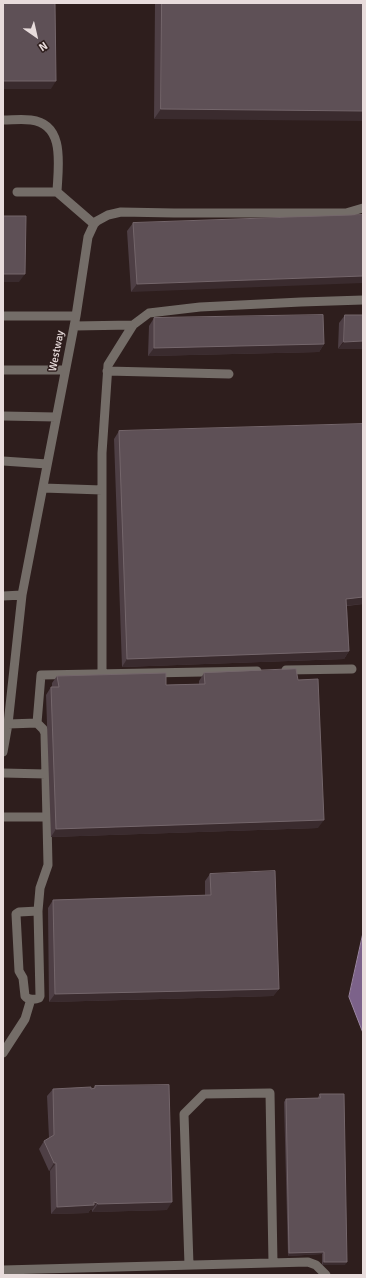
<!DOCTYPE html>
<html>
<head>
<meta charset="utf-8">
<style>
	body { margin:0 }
	#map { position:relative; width:366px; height:1278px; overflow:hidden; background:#2e1e1d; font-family:Signika,sans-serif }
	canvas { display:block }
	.frame { position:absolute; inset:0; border:4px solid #e8dcdc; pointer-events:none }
	.north { position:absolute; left:16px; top:16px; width:40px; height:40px; -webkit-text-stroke:3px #2e1e1d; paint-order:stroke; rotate:146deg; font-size:11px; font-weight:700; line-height:16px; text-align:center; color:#e8dcdc }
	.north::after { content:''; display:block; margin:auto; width:14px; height:18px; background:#e8dcdc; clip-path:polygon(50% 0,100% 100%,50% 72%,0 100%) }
</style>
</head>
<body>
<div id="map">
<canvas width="366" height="1278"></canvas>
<div class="frame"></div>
<div class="north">N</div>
</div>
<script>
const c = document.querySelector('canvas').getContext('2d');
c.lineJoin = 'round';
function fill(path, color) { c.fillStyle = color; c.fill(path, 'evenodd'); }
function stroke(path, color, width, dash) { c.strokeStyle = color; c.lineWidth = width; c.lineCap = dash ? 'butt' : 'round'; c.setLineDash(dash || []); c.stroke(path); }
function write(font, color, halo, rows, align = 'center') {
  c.font = font + ' Signika,sans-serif'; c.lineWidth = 3; c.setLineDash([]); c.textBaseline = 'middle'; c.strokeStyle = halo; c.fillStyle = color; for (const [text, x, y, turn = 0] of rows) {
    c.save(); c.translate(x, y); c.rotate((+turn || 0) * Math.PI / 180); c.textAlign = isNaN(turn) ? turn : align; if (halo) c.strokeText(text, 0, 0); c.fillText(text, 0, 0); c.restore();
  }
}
const water = new Path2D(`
	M363 933V1033L349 997Z`);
fill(water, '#7c628a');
stroke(water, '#9c87a3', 1);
stroke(new Path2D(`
	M3 120C12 120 22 119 31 120 66 124 58 167 57 192L94 224
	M17 192H57
	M3 316H76
	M74 326 133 325
	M3 370H65
	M107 371 229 374
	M3 416 56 417
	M3 461 47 464
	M43 488 102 490
	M3 596 22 595
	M286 670 352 669
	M102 674V453L108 365 133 325 149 313 200 307 301 302 363 300
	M37 723 43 729 45 733 48 865 40 888 38 911 40 996 39 998C35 1000 28 1000 25 996L23 978 19 971 16 914 19 912 38 911
	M8 724 37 723 41 675 257 671
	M3 752 8 724 22 595 76 316 88 237 94 224 97 221 108 215 121 212 174 213H346L363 208
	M3 773 46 774
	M3 817H47
	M3 1053 25 1019 31 999
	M189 1265 184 1114 204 1094 270 1093 273 1263
	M3 1270 308 1262 316 1265 326 1275`), '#746d68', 9);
fill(new Path2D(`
	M155 3H363L154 119Z
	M363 215 131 292 127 231 133 223Z
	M345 315H363L338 349 339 323Z
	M154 318 324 344 319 352 148 356 149 326Z
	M363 424V604L347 606 349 651 344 659 122 667 114 439 119 431Z
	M204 673 318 828 51 837 46 695 51 687H52V683L57 676 166 685 199 684V681Z
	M210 874 279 989 273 996 49 1002 48 908 53 900 205 895V881Z
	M95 1086 167 1210 92 1212V1210H90L88 1213 51 1214 50 1171H49L39 1149 44 1141 49 1138 47 1096 53 1089H93Z
	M320 1094 345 1265H322V1254L288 1256 284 1102 286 1099 318 1098V1097Z`), '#4e3f45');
fill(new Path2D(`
	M3 81H56L51 89H3Z
	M161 109 363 111V121L154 119Z
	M3 274H25L19 282H3Z
	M363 276V283L131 292 137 284Z
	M363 341V349H338L344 342Z
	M324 344 319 352 148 356 154 348Z
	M363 597V604L341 606 346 599Z
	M349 651 344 659 122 667 127 659Z
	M324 820 318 828 51 837 56 829Z
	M279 989 273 996 49 1002 55 994Z
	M54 1163H56L50 1171H49Z
	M94 1202 97 1203 92 1210H90L88 1213 51 1214 57 1207Z
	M172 1202 167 1210 92 1212 98 1204Z
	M324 1252 322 1254 288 1256 289 1253Z
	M324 1262H347L345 1265H322Z`), '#3a2b2e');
const building = new Path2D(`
	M3 3H55L56 81H3Z
	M162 3H363V111L161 109Z
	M363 215V276L137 284 133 223Z
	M3 216H26L25 274H3Z
	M323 315 324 344 154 348V318Z
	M345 315H363V341L344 342Z
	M363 424V597L346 599 349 651 127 659 119 431Z
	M296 669 298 680 318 679 324 820 56 829 51 687H59L57 676 166 673V685L205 684 204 673Z
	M275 871 279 989 55 994 53 900 211 895 210 874Z
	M169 1085 172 1202 98 1204 97 1203 94 1202V1205L57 1207 56 1163H54L44 1141 54 1135 53 1089 91 1087V1089L95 1088V1086Z
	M320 1094H344L347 1262H324V1252L289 1253 286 1099 320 1098Z`);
fill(building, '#5e5056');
stroke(building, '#74666b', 1);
write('11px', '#e8dcdc', '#2e1e1d', [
	["Westway",57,351,-79]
]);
</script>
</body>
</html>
